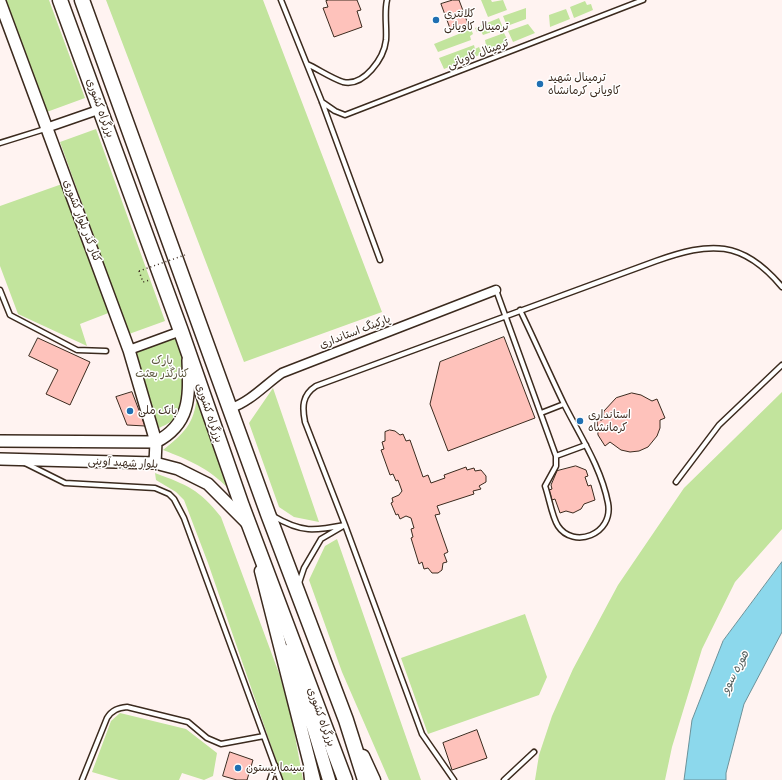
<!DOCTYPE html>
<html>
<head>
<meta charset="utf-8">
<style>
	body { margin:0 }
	canvas { display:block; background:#fff3f1 }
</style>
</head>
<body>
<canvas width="782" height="780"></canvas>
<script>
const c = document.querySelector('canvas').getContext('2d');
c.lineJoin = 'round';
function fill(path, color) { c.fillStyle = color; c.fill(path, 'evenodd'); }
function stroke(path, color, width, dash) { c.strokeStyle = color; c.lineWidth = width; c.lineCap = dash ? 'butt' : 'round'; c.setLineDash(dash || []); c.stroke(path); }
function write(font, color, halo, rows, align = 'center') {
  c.font = font + ' Delius,"Playpen Sans Arabic",sans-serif'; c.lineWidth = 3; c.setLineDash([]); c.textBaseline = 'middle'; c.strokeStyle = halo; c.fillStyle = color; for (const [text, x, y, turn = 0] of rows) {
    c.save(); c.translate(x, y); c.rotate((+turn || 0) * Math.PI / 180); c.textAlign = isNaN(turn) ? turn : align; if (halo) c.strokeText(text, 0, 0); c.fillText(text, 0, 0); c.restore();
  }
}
fill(new Path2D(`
	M3 0H49L85 98 44 113Z
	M106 0H263L382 312 244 362Z
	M481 0H491L492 2 503 0 507 10 488 17Z
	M585 1 587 5 591 4 593 10 574 18 570 7Z
	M526 8V19L507 26 503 16Z
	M566 9 570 19 550 27 549 15Z
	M499 18 503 28 483 35 481 31 477 32 475 28Z
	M528 24 535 33 513 42 508 31Z
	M471 29 473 34 470 36 471 40 438 52 434 44Z
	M504 33 509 43 484 53 482 46 486 45 485 40Z
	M474 45 475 49 479 47 482 54 444 69 439 58Z
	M96 129 165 321 129 334 60 142Z
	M62 184 111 312 80 324 87 346 18 314 0 266V206Z
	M177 337C183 363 193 398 173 420 170 423 163 426 159 428L135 353Z
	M273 388 319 522 294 517 279 507 249 423Z
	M782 392V529L735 582 702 649 672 747 665 780H535L539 755 552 716 573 669 618 585 684 488Z
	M197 396 228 488C208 468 189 460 163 450 184 433 194 425 197 396Z
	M155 473C187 485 199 489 221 517L280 676 293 725 303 780H283L208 563 184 500 176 492 156 480Z
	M337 539 421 780H389L342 672 309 580 325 546Z
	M525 614 547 677 539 695 428 734 401 658Z
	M120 713 186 729 217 753 213 776 204 780 182 773 179 780H119L92 772 111 721Z`), '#c2e49d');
const water = new Path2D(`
	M782 562V632L744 704 726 773V780H684L692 720 723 641Z`);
fill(water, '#8cd8ec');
stroke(water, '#6c929a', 1);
const building = new Path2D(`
	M329 0H357L361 10 357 11 362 27 334 37 323 8 328 7 326 1Z
	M453 0H459L468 24 451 31 441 4Z
	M504 337 535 418 448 451 430 404 440 362Z
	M38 338 90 362 70 405 46 394 58 370 29 356Z
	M132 392 145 426 127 425 116 397Z
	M632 393 641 395 652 401 657 399 665 418 660 420V428L657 436 648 447 639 451 630 452 621 450 610 442 605 446 598 435 597 420H602L604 411 616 398Z
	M390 430 395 431 400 435 403 434 406 441 410 440 423 477 428 475 431 483 445 478 444 475 466 467 467 470 474 468 475 471 481 470 486 476V482L479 486 481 489 473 491 474 494 437 506 440 514 435 515 448 552 444 554 447 562 443 563 442 570 438 573H432L428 568 424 569 422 562 419 564 411 538 413 537 411 529 414 528 411 518 406 516 400 519 398 514 396 515 391 503 393 502 392 498 399 495 402 491 398 480 396 481 393 474 390 475 381 450 384 449 382 442 385 441V432Z
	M576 466 586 470 588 476 585 477 588 486 591 485 595 500 584 504 581 509 573 513 566 511 560 513 555 499 552 500 549 490 552 489 551 485 557 471Z
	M477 730 487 758 452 770 443 743Z
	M230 752 253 760 247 780H237L223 776Z`);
fill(building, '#fec2bb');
stroke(building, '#3b2a1e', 1);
const lane = new Path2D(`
	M281 0 322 102 380 260
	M307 64C318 69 331 78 343 82 364 87 384 58 386 40 387 27 384 13 387 0
	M322 102 335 111 345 115 643 0
	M0 143 45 129
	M0 290 10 315 77 350 106 351
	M496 290 556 456V466L545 486C549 497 552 517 558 526 573 549 614 535 608 503 601 467 580 436 564 404 549 373 535 341 520 310
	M541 413 564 404
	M556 456 586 445
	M25 463 65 483 155 488 169 494 174 499 184 518 280 780
	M676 482 719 425 782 365
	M273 516C302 533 314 531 345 525L321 539 304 568 299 583
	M306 770 307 780
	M82 780 107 718C112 710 118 708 127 707L188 722 207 738 221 744 264 736
	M270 780 275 765
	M454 780 422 734 345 525 305 422C302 407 302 395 316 386L656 261C710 242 742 239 782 287
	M504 780 534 752`);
const street = new Path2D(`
	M46 128 101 109
	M129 350 181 331
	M231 408C250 402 266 384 282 373L496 290`);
const secondary = new Path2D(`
	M0 2 129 350 156 442 155 463
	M0 441 156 442C192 423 189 395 188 360
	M0 459 155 463 178 469 208 484 248 524`);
const primary = new Path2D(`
	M261 571 314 780
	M290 650 329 780
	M363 756 374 780`);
const highway = new Path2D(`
	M60 0 181 331 242 506 345 780
	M82 0 268 514 346 720 365 780`);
stroke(lane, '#3b2a1e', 7);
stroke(street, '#3b2a1e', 11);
stroke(secondary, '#3b2a1e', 14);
stroke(primary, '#3b2a1e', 15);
stroke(highway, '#3b2a1e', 17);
stroke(new Path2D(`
	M139 271 143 282 150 280`), '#3b2a1e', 1.5, [1, 3]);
stroke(lane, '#fff', 4);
stroke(street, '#fff', 8);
stroke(secondary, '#fff', 11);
stroke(primary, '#fff', 12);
stroke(highway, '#fff', 14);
stroke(new Path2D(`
	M139 271 185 255`), '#3b2a1e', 1.5, [1, 3]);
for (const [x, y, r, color] of [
	[436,20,4,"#1f6fb2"],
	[540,84,4,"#1f6fb2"],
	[130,411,4,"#1f6fb2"],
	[580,421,4,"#1f6fb2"],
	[238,768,4,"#1f6fb2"]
]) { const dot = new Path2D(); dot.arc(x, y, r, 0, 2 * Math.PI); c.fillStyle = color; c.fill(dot); stroke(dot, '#fff', 1.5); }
write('11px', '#3b2a1e', '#fff', [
	["کلانتری",444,14],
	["ترمینال کاویانی",444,27],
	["ترمینال شهید",548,78],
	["کاویانی کرمانشاه",548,91],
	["بانک ملی",138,411],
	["استانداری",588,415],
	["کرمانشاه",588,428],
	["سینما بیستون",246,768]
], 'left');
write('11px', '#3b2a1e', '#fff', [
	["ترمینال کاویانی",478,54,-21],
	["بزرگراه کشوری",100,108,70],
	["کنار گذر بلوار کشوری",82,221,69],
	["پارکینگ استانداری",355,332,-21],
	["بزرگراه کشوری",209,413,71],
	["بلوار شهید آوینی",123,463,3],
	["بزرگراه کشوری",321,717,70]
]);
write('11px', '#5d583e', '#fff', [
	["پارک",162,361],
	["کنارگذر بعثت",162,374]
]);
write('italic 12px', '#535e5c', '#fff', [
	["هوره سوو",735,672,-62]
]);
</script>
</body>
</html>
